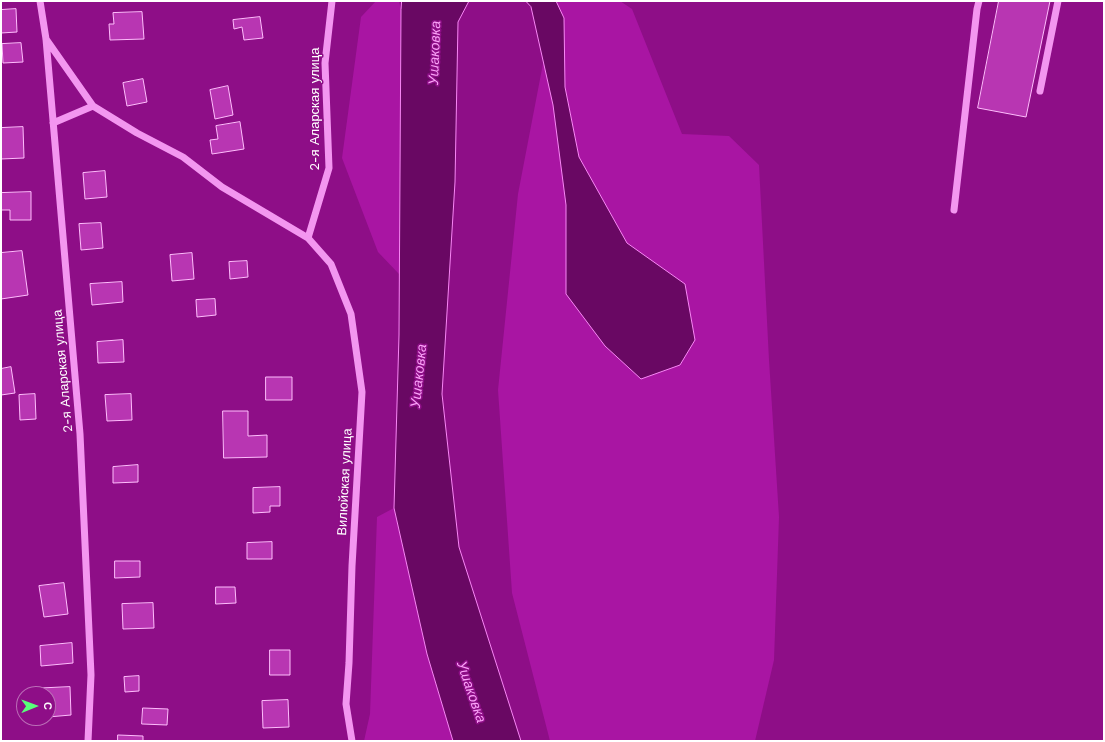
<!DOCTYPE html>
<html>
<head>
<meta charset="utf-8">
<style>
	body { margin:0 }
	#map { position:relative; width:1105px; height:742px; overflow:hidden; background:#8e0e87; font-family:"Work Sans",sans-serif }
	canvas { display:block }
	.frame { position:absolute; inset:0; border:2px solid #fff; pointer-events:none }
	.north { position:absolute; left:16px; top:686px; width:40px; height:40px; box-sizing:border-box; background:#8e0e87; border:1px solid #bb6eb7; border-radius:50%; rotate:89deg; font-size:11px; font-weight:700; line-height:16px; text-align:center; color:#fff }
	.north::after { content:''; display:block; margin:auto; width:14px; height:18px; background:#58ff7a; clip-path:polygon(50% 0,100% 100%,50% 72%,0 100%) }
</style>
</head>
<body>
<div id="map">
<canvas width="1105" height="742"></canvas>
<div class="frame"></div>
<div class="north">С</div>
</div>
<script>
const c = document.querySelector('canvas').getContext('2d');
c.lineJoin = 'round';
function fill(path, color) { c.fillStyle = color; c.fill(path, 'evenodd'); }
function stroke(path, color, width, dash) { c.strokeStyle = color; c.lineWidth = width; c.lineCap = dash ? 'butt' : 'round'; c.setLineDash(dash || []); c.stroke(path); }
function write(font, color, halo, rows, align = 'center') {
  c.font = font + ' "Work Sans",sans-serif'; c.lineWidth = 3; c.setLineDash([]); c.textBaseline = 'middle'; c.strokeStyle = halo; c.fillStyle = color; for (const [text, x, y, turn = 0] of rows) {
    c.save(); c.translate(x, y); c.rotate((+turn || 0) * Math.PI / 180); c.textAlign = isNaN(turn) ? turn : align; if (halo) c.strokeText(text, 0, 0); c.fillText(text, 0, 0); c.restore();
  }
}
fill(new Path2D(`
	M376 1H399L401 10 399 274 378 252 342 158 361 17Z
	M555 1H620L632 9 682 134 729 136 759 165 769 360 779 517 774 660 755 741H550L512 593 498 390 518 194Z
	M394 508 427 654 453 741H364L370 714 377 517Z`), '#a915a3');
const water = new Path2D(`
	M402 1H469L458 22 455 182 442 394 459 547 521 741H453L427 654 394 508 399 335 401 10Z
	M526 1H556L564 18 565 87 579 157 627 243 685 284 695 340 680 365 641 379 605 346 566 294V205L553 105 531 7Z`);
fill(water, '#690863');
stroke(water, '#f887f5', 1);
const building = new Path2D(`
	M999 1H1050L1026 117 978 108Z
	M16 9 17 32 1 33V10Z
	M142 12 144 39 110 40 109 24H114L113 13Z
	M260 17 263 38 244 40 242 27 234 29 233 20Z
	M21 43 23 62 3 63 2 44Z
	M143 79 147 102 127 106 123 83Z
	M228 86 233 115 215 119 210 90Z
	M240 122 244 149 212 154 210 140 218 139 216 126Z
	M23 127 24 158 1 159V128Z
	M105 171 107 197 85 199 83 173Z
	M31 192V220H10V210H1V193Z
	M101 223 103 248 81 250 79 224Z
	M22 251 28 295 1 299V253Z
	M192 253 194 279 172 281 170 255Z
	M247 261 248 277 230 279 229 262Z
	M122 282 123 302 92 305 90 284Z
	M215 299 216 315 197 317 196 300Z
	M123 340 124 362 98 363 97 342Z
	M11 367 15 393 1 395V369Z
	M266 377H292V400H266Z
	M35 394 36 419 20 420 19 395Z
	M131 394 132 420 107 421 105 395Z
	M223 411H248V436L267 435V457L224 458Z
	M138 465V482L113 483V467Z
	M280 487V506H270V512L253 513V488Z
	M272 542V559H247V543Z
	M115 561H140V577L115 578Z
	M64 583 68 614 44 617 39 586Z
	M216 587H235L236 603 216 604Z
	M153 603 154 628 123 629 122 604Z
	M72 643 73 663 41 666 40 646Z
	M270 650H290V675H270Z
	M139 676V691L125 692 124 677Z
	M70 687 71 715 48 717V694H28V689Z
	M288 700 289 727 263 728 262 701Z
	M143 708 168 709 167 725 142 724Z
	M118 735 143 736V741H118Z`);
fill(building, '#b836b2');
stroke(building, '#febdfc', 1);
stroke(new Path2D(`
	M40 1 46 39 80 434 91 675 88 741
	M46 39 93 106 137 133 183 157 222 187 308 238 331 264 351 314 362 392 352 566 349 663 346 704 352 741
	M1040 91 1058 1
	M53 123 93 106
	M954 210 977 9 979 1
	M308 238 329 168 325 63 332 1`), '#f396f0', 7);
write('13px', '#fff', '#8e0e87', [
	["2-я Аларская улица",315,109,-90],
	["2-я Аларская улица",63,371,-95],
	["Вилюйская улица",345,482,-87]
]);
write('italic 14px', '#fba2f8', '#8e0e87', [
	["Ушаковка",435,53,-88],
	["Ушаковка",419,376,-84],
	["Ушаковка",471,692,71]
]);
</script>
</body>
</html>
